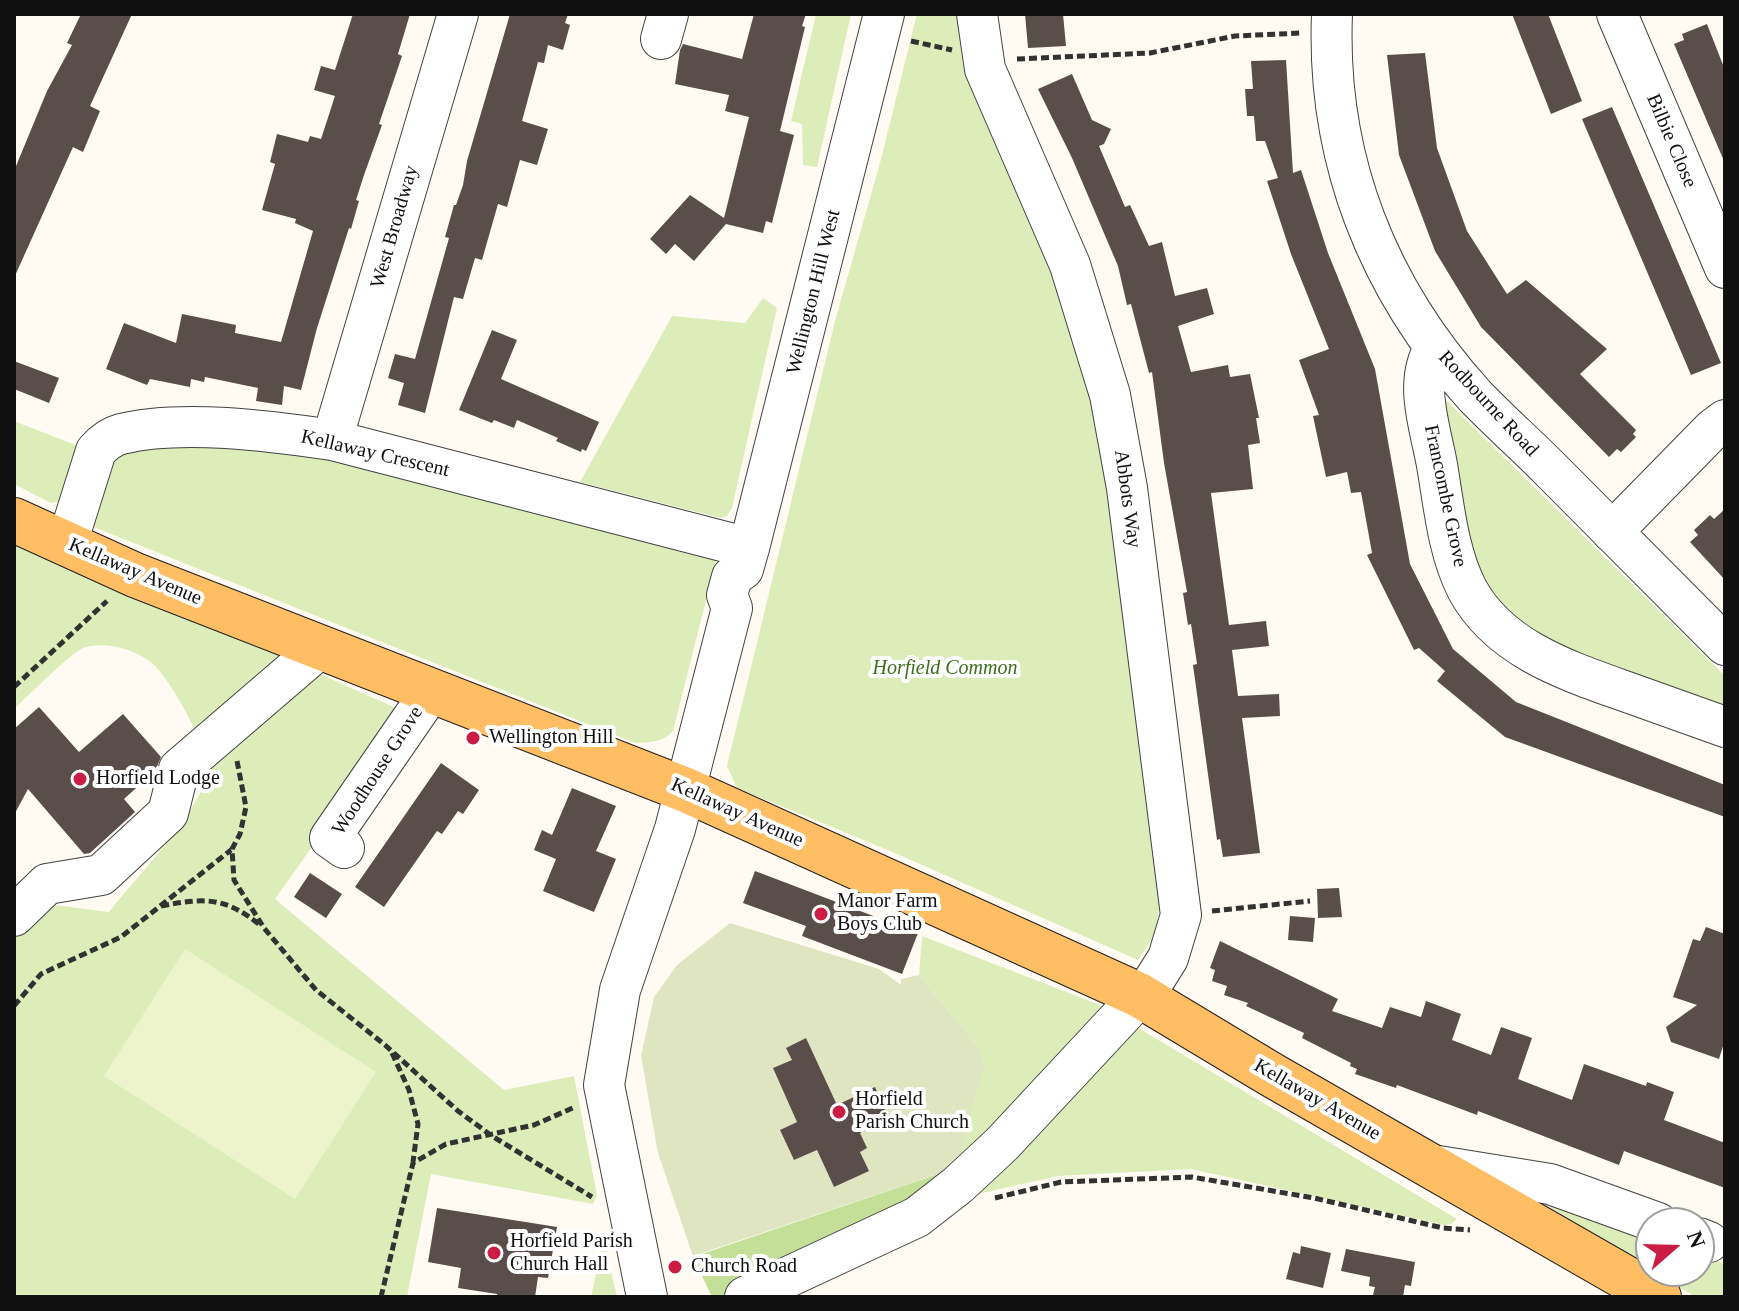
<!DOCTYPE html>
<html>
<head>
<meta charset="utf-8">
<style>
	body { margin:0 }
	#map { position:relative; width:1739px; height:1311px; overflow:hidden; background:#fffbf3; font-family:"Times New Roman",serif }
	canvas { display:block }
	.frame { position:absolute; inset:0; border:16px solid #101010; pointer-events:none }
	.north { position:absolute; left:1635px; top:1207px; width:80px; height:80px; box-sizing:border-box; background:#fff; border:2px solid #9f9f9f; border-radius:50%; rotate:70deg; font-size:22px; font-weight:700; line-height:32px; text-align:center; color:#101010 }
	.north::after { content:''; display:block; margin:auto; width:28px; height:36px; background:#cb1c43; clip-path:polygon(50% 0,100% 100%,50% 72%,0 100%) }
</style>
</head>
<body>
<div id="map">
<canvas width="1739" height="1311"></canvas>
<div class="frame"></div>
<div class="north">N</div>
</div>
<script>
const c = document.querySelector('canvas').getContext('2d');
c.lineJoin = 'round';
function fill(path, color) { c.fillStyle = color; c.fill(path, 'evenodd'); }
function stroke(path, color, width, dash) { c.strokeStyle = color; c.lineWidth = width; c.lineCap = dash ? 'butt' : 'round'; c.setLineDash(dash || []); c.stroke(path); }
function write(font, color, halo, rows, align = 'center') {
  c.font = font + ' "Times New Roman",serif'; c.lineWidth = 8; c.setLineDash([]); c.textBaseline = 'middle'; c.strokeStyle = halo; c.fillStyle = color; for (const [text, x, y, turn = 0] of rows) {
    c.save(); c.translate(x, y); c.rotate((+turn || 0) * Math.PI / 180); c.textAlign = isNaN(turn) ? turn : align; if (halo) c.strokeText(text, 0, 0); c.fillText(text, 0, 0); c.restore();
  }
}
fill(new Path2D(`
	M816 14H851L817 167 803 165 802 124 791 121Z
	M917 14H963L978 83 1099 399 1164 888 1153 938 1138 960 895 853 737 788 727 766 835 321 880 163Z
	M763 298 777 308 732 508 727 516 720 518 580 482 672 316 745 323Z
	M1444 398 1725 676V716L1522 633 1473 565 1442 399Z
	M14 421 78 446 58 502 51 503 14 484Z
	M134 443 300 447 708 552 716 561 673 731C662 743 650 742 635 743L86 524 108 463Z
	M14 537 407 713 275 899 504 1090 574 1076 597 1195 593 1204 431 1174 407 1297H14V936L39 903 109 912C134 880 203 809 207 772 209 748 171 680 153 664 138 650 104 640 83 648 71 653 27 697 14 709Z
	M922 936 1100 1005 1457 1219 1451 1224 1444 1225 1191 1169 1058 1176 969 1196 956 1168 976 1044 919 975Z
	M1552 1193 1651 1234V1270L1545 1204Z
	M604 1248 606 1249 617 1297H591L601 1251Z
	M1699 1253 1725 1264V1297H1696L1652 1271H1699Z`), '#ddedb9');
fill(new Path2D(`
	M956 1168 969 1196 753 1297H712L693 1257Z`), '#c4df97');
fill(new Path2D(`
	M730 923 879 969 901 985V979L919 975 976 1044 984 1065 956 1168 693 1256 658 1153 641 1056 654 997 677 965ZM806 1039 837 1105 875 1088 889 1119 860 1133V1152L868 1171 834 1187 817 1150 794 1160 780 1130 797 1122 792 1060 787 1048Z`), '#dfe4c1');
fill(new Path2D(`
	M185 949 376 1072 295 1199 104 1076Z`), '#edf4cb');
fill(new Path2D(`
	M81 14H132L90 106 100 111 83 152 73 147 14 278V171L47 91 72 45 67 43Z
	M353 14H410L398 54 402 56 379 124 382 125 364 175 356 200 359 201 351 229 349 228 317 328 301 390 284 386 282 405 256 401 258 388 205 377 204 382 191 379 190 387 150 379 147 385 106 369 124 323 176 343 182 314 236 325 235 333 281 342 313 231 295 223 296 219 262 210 275 164 270 162 277 134 308 142 310 136 321 139 335 96 314 90 321 66 335 70Z
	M510 14H568L565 23 570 25 563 50 548 45 544 63 538 62 522 121 548 129 537 165 520 160 507 207 498 204 482 260 475 258 463 299 454 297 425 413 398 405 404 383 388 378 395 354 415 359 449 238 445 237 454 205H456L463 185 467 161Z
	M754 14H806L802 26 805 27 780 131 794 135 772 223 766 221 763 233 726 224 694 261 675 244 666 254 650 239 690 195 724 218 749 117 725 111 729 95 675 84 680 50 683 44 742 59Z
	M1025 14H1063L1066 46 1028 48Z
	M1512 14H1548L1582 101 1551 114Z
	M1707 24 1725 70 1724 161 1674 44 1684 40 1682 34Z
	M1425 53 1437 148 1467 231 1507 294 1526 280 1607 349 1580 374 1636 430 1633 434 1636 437 1621 452 1617 449 1609 457 1481 327 1435 251 1399 155 1387 55Z
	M1286 60 1293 173 1301 170 1328 253 1375 369 1410 564 1453 649 1516 702 1725 785V817L1505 737 1437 681 1445 671 1419 648 1414 650 1367 555 1372 553 1361 492 1351 493 1347 472 1326 477 1313 416 1319 415 1299 360 1329 349 1291 254 1267 181 1278 178 1265 141H1256L1254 116H1247L1245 89H1253L1251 61Z
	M1072 74 1092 120 1111 129 1104 144 1099 146 1125 207 1130 205 1149 246 1162 242 1175 296 1207 288 1214 314 1178 326 1191 372 1228 365 1230 377 1250 374 1259 418H1256L1260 443 1248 445 1253 489 1211 493 1229 625 1266 621 1269 646 1232 650 1238 696 1279 694 1280 716 1242 718 1260 853 1223 857 1220 839 1217 840 1193 665 1197 664 1191 624 1188 625 1183 593 1187 592 1164 463 1152 372 1149 373 1131 304 1127 305 1118 266 1072 158 1038 89Z
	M1612 107 1721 363 1691 375 1582 119Z
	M492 330 517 340 501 379 599 422 586 451 582 449 581 452 556 441 558 438 517 420 514 428 494 420 492 423 459 410Z
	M14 361 59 378 49 403 14 389Z
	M1725 509V580L1690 542 1698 535 1694 530 1710 515 1714 519Z
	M39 707 79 752 123 714 161 757 155 771 124 799 135 812 90 853 84 854 28 789 14 815V729Z
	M441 763 479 790 463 814 458 811 442 834 437 831 384 907 355 887Z
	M572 788 616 806 596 851 616 859 594 912 543 891 556 859 534 850 542 830 552 835Z
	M755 871 918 933 902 974 802 936 806 926 743 903Z
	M310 873 342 894 326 918 294 897Z
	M1339 888 1342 917 1318 918 1317 889Z
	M1290 916 1315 918 1313 942 1288 940Z
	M1706 927 1725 934V1040L1719 1059 1671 1042 1666 1027 1697 1005 1673 997 1693 939 1700 941Z
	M1220 941 1338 999 1332 1011 1382 1028 1390 1007 1421 1017 1426 1001 1461 1014 1452 1040 1491 1055 1501 1027 1532 1038 1518 1079 1572 1100 1584 1064 1646 1086 1647 1082 1674 1092 1664 1120 1725 1143V1188L1624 1151 1619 1165 1478 1111 1477 1115 1397 1085 1396 1088 1355 1074 1357 1069 1350 1066 1351 1063 1302 1038 1304 1033 1246 1006 1248 1003 1224 995 1227 986 1212 981 1215 970 1210 968Z
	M806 1038 837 1105 875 1087 889 1119 860 1133 867 1148 860 1152 869 1171 834 1187 817 1150 794 1160 780 1130 797 1122 773 1068 792 1060 786 1048Z
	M437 1208 557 1227 548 1278 538 1277 535 1297H497V1294L458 1288 461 1268 428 1262Z
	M1301 1246 1331 1253 1323 1288 1286 1279 1293 1252 1300 1254Z
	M1346 1249 1415 1262 1411 1286 1405 1285 1403 1297 1373 1295 1375 1287 1369 1286 1370 1277 1341 1271Z`), '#5a4e4b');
const minor = new Path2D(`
	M1332 14C1326 159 1378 289 1475 396 1499 421 1525 444 1549 468 1607 527 1666 586 1725 645
	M1617 14 1725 268
	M661 39 668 14
	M1435 347C1413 382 1430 426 1437 465 1444 506 1448 552 1467 589 1499 649 1568 671 1627 692 1660 704 1692 715 1725 727
	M332 440 458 14
	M1612 532 1713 429 1725 420
	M67 543 96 451C103 443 110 437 121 434 181 419 271 431 332 440L749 548
	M344 848 330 838 432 690
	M14 916 47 884 101 875 168 813 179 769 321 647
	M1432 1165 1550 1184 1658 1223
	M1699 1238 1709 1242
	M647 1297 604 1085 620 990 675 829 732 608 727 595 732 577 743 569 749 548 884 14
	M745 1297 917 1217 958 1185 1002 1144 1153 982 1168 958 1181 915 1127 488 1110 395 1070 265 985 69 977 14`);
const major = new Path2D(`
	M14 520 135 575 686 790 1139 995 1272 1075 1659 1297`);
stroke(minor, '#434343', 42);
stroke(major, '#212121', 46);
stroke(new Path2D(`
	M911 41 952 50
	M1017 59 1150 53 1235 36 1301 33
	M14 687 107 601
	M237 761 246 807 240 834 232 849 234 880 264 928 316 990 385 1045 458 1111 492 1136 592 1197
	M161 906C204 898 224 896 260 925
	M1212 911 1310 901
	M14 1006 41 974 121 937 231 850
	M392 1053 409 1090 418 1124 413 1162
	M995 1198 1061 1182 1192 1177 1314 1198 1443 1228 1470 1230
	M381 1297 413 1163 446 1144 534 1125 575 1107`), '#323232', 5, [8, 4]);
stroke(minor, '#fff', 40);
stroke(major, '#ffbe63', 44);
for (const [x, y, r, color] of [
	[473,738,8,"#cb1c43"],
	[80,779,8,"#cb1c43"],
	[821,914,8,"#cb1c43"],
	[839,1112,8,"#cb1c43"],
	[494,1253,8,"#cb1c43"],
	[675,1267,8,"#cb1c43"]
]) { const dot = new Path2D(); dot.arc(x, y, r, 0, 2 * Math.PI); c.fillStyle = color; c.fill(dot); stroke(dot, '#fff', 3); }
write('20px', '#101010', '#fff', [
	["Bilbie Close",1671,141,67],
	["West Broadway",395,227,-74],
	["Wellington Hill West",814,292,-76],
	["Rodbourne Road",1488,404,47],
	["Kellaway Crescent",375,454,13],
	["Francombe Grove",1445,496,78],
	["Abbots Way",1127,499,82],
	["Kellaway Avenue",135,572,23],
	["Woodhouse Grove",378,771,-57],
	["Kellaway Avenue",737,813,24],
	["Kellaway Avenue",1317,1100,30]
]);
write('italic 20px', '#3a6e1a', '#fff', [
	["Horfield Common",945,669]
]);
write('20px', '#101010', '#fff', [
	["Wellington Hill",489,738],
	["Horfield Lodge",96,779],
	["Manor Farm",837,902],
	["Boys Club",837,925],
	["Horfield",855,1100],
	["Parish Church",855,1123],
	["Horfield Parish",510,1242],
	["Church Hall",510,1265],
	["Church Road",691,1267]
], 'left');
</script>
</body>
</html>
